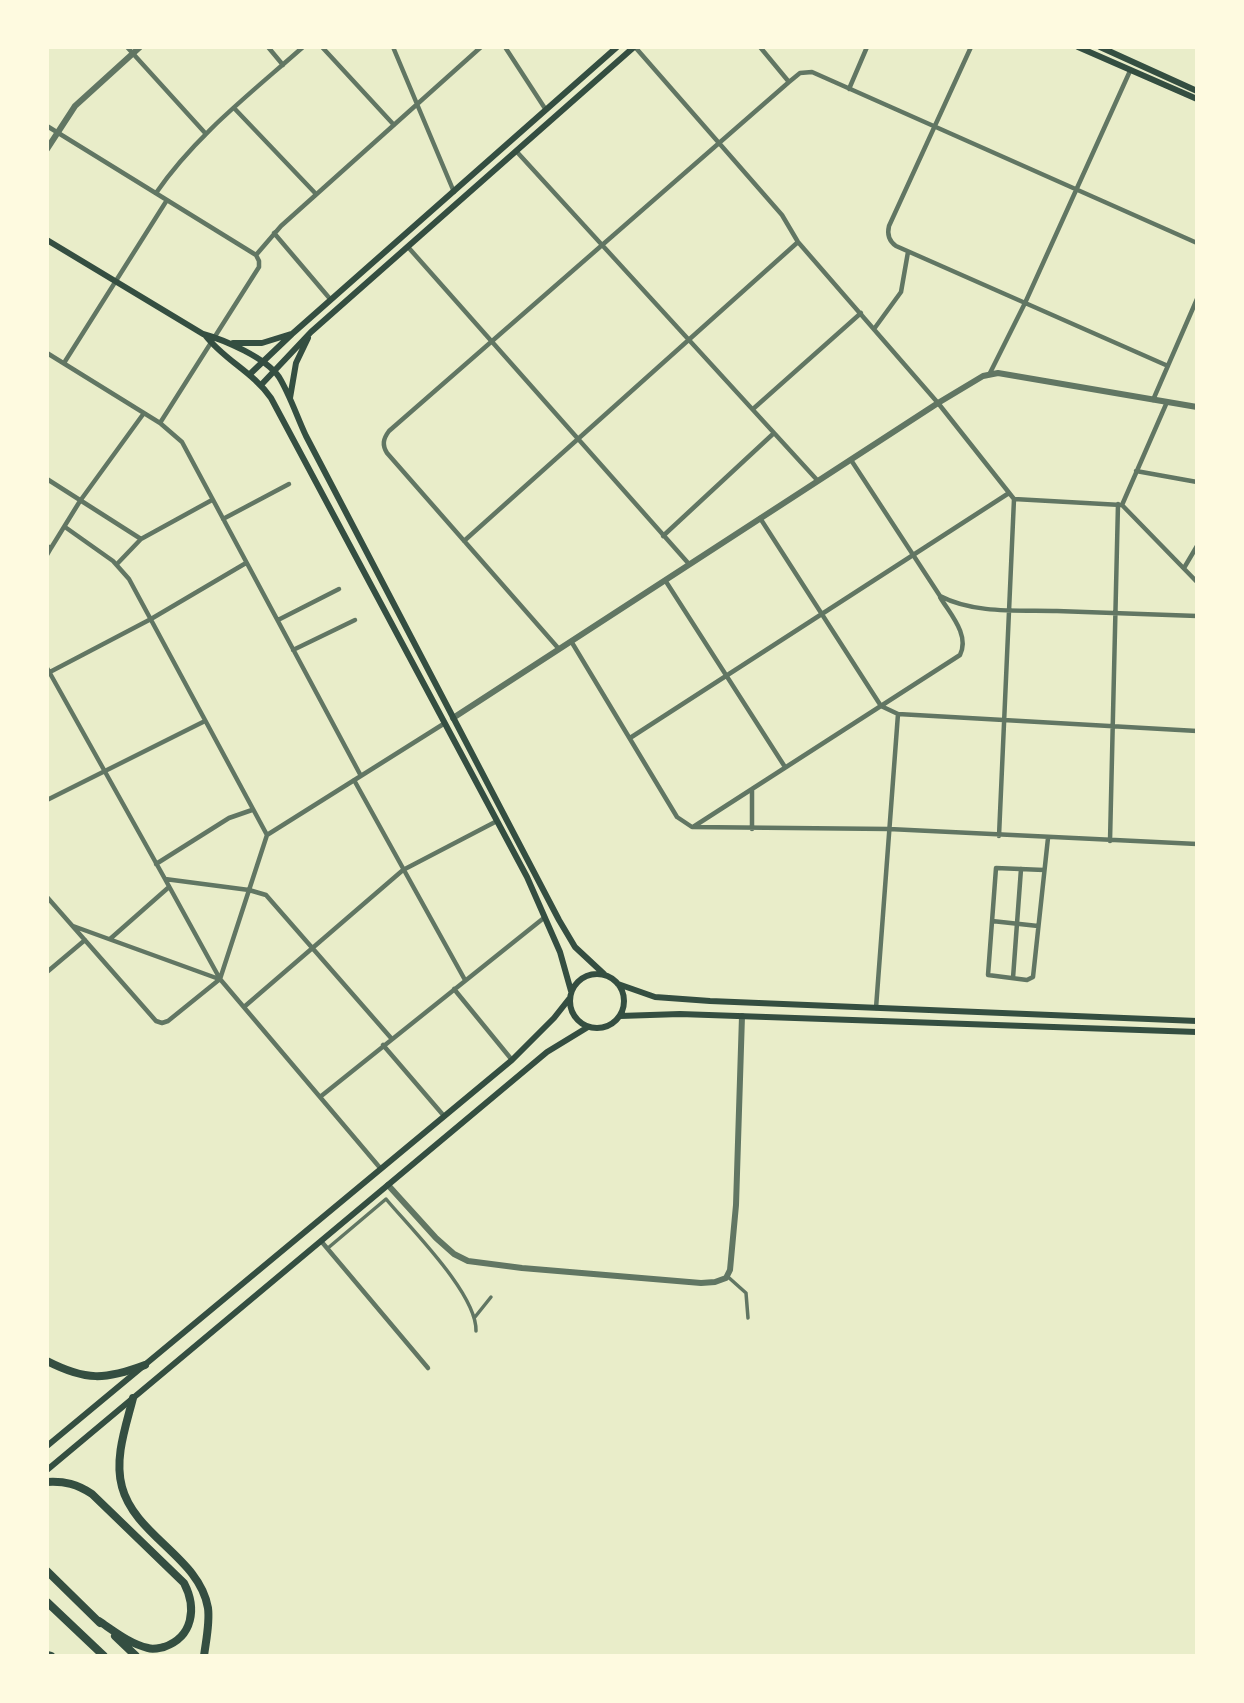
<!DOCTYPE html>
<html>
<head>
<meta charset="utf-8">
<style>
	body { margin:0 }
	#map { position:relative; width:1244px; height:1703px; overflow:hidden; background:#e9edc9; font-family:"Roboto Condensed",sans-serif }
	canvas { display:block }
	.frame { position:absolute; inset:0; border:49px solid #fefae0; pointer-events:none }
</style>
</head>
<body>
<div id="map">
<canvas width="1244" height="1703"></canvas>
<div class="frame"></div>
</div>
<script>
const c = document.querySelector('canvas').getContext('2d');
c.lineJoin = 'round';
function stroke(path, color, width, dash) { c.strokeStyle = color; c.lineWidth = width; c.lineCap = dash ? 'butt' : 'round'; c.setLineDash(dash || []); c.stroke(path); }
stroke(new Path2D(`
	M328 1248 386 1199C411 1229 477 1294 476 1331
	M727 1276 746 1293 748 1318
	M475 1317 491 1297`), '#617663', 3.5);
stroke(new Path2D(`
	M127 47 206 134
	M268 47 283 65
	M322 47 394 125
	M393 47 454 192
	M505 47 546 110
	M635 47 782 215 798 242 938 403 1014 499 999 836
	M760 47 789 82 800 73 812 72 1197 243
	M971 47 889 226C887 234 889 241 896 246L1168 366
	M849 89 867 47
	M234 108 316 194
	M47 126 256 255 259 261V267L160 423
	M517 152 818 481
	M156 193C195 136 251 93 303 47
	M274 233 331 300
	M408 247 689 564
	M256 255 281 226 481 47
	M874 329 901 292 908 252
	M47 353 160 423 182 442 361 776
	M64 363 167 200
	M990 373 1025 303 1130 71
	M1153 400 1197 299
	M1167 402 1122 505 1197 582
	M753 409 861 313
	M851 460 940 596C974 614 1019 610 1057 611 1103 613 1150 614 1197 616
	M1136 471 1197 482
	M47 479 141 539 212 500
	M1014 499 1121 505
	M760 518 881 706 898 714 1197 731
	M223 519 289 484
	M65 527 113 561 129 579 267 835 220 979
	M663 536 774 433
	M464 541 798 242
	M47 546 51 548 80 501 144 413
	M47 555 51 548
	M117 564 141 539
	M1184 568 1197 546
	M665 580 785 767
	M278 620 339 589
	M571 641 677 817 692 827 889 829 1197 844
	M559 649 387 453C382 445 383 439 389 431L789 82
	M293 650 355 620
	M47 668 165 879 249 890 266 895 391 1038
	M48 673 151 619 246 563
	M630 738 1009 493
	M354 780 465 980
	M752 789V829
	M47 800 205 721
	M693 827 960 655C970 635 950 614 940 597
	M267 835 445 723
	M1110 841 1118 504
	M156 864 229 818 252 810
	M1044 870 996 868 988 975 1027 980 1033 977 1048 838
	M165 879 220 979 381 1169
	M47 897 156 1021 162 1023 168 1021 220 979
	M992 921 1038 926
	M73 926 219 979
	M110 939 169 887
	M47 972 85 940
	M1013 978 1021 869
	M454 989 512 1060
	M244 1007 403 870 497 821
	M876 1008 898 714
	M383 1045 444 1116
	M320 1097 545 917
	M321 1241 428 1368`), '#617663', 4.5);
stroke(new Path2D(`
	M47 149 75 106 140 47
	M453 718 938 403 983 376 998 373 1197 407
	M388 1185 436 1238 454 1254 468 1261 522 1268 701 1283 715 1282 726 1278 730 1270 736 1205 742 1016`), '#617663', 6);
stroke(new Path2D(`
	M1078 47 1197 99
	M1100 47 1197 91
	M47 240 203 334C225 340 266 358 279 377 290 395 297 417 306 436L559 920 575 947 604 974
	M205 335C224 360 253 372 271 398L527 877 560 952 571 991
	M233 343H262L291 334
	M250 374 292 334 617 47
	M261 385 311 332 634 47
	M290 398 296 363 308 338
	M570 1001a27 27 0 1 1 54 0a27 27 0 1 1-54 0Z
	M618 984 655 997 710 1001 1197 1021
	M620 1016 680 1014 1197 1032
	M47 1446 512 1060 554 1018 569 999
	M47 1470 547 1052 588 1027`), '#344e41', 6);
stroke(new Path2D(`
	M47 1361C86 1381 105 1380 145 1365
	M133 1398C126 1426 114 1458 122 1487 135 1536 200 1558 208 1608 210 1623 206 1640 204 1656
	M47 1482C65 1481 77 1484 92 1494L184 1583C197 1608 193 1637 164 1647 159 1648 153 1650 148 1648 130 1644 114 1631 99 1621
	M47 1571 100 1623
	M47 1602 104 1656
	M115 1636 136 1656
	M47 1655 51 1656`), '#344e41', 8);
</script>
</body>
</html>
